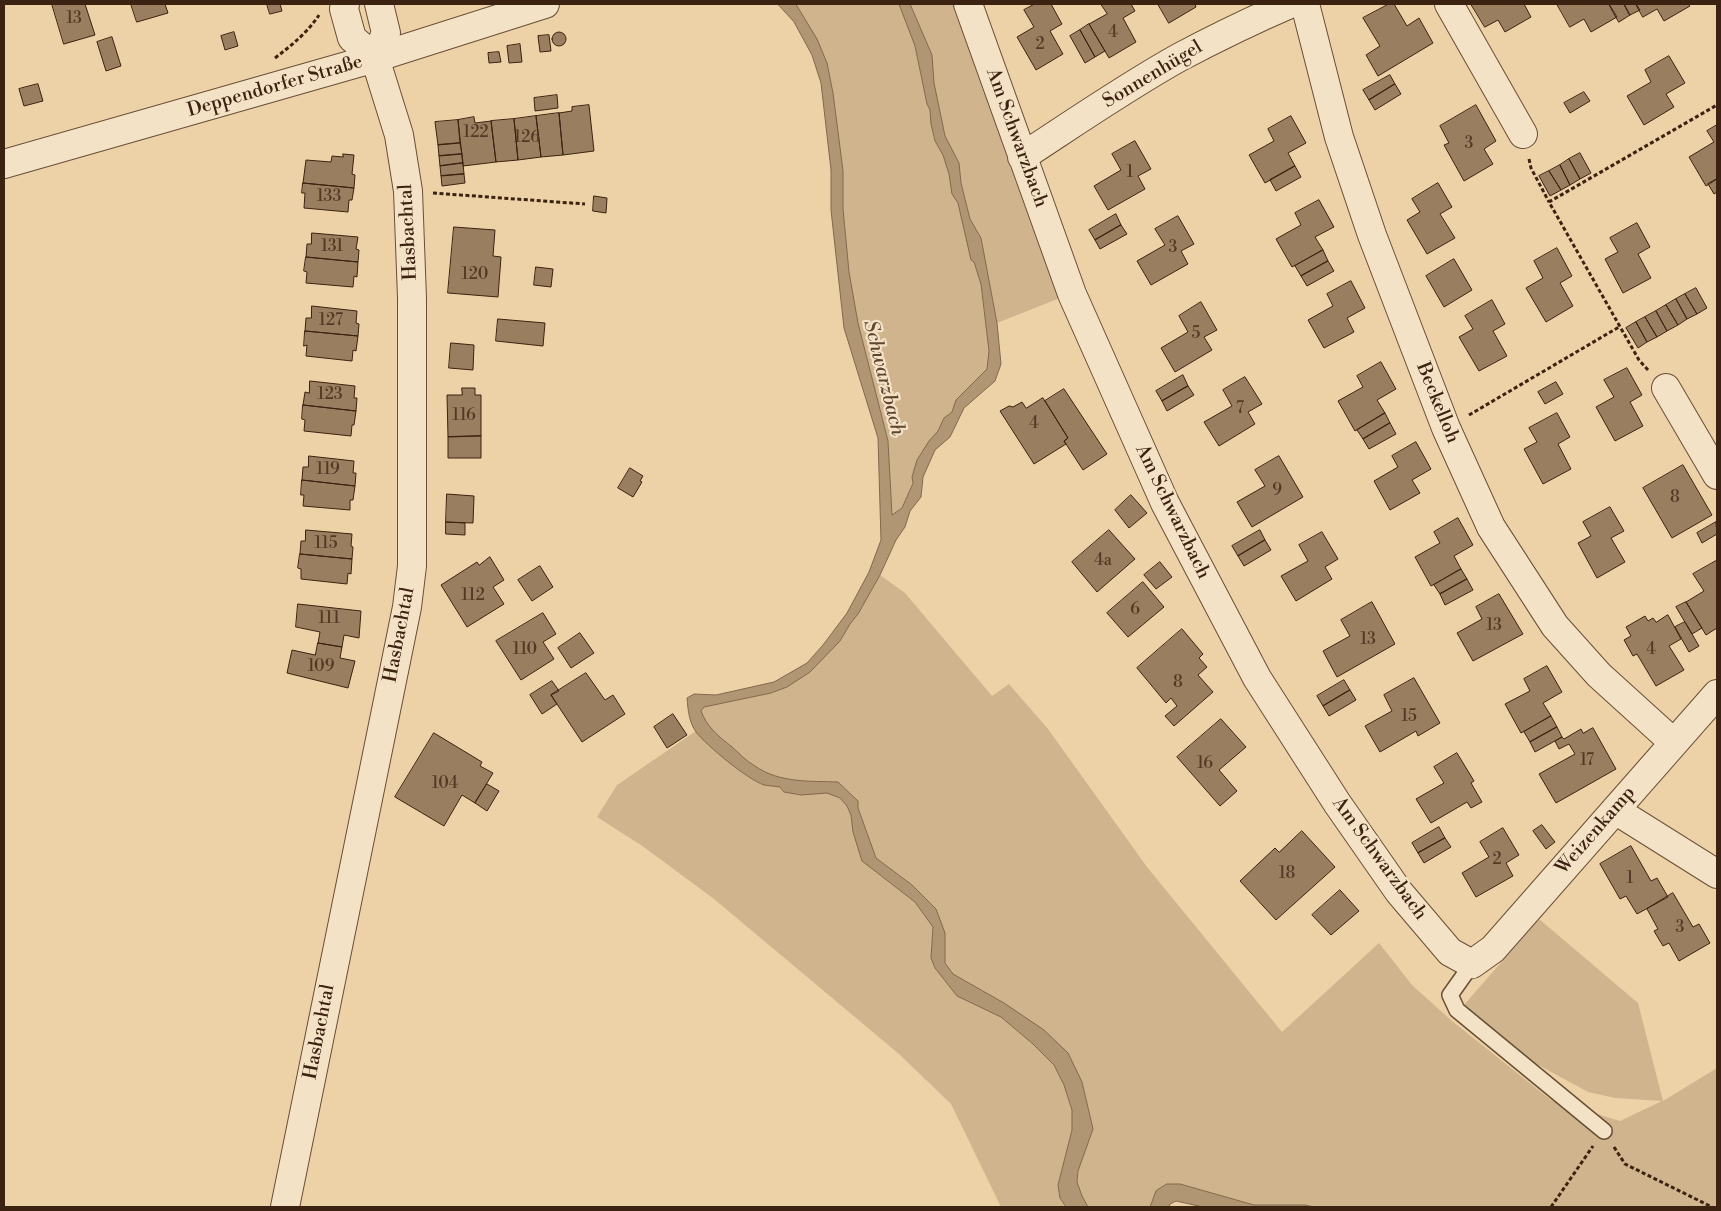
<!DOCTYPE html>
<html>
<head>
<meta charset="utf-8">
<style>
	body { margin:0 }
	#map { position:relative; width:1721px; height:1211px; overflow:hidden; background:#eed2a7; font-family:"Libre Bodoni",serif }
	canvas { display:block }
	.frame { position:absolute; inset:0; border:5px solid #3c2210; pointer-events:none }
</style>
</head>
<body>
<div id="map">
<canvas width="1721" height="1211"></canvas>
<div class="frame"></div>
</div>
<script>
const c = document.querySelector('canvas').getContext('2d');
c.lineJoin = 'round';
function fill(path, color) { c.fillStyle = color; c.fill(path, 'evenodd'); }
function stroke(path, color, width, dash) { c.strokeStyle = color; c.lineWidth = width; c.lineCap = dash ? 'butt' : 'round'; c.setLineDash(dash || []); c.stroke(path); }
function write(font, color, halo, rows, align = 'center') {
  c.font = font + ' "Libre Bodoni",serif'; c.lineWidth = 4.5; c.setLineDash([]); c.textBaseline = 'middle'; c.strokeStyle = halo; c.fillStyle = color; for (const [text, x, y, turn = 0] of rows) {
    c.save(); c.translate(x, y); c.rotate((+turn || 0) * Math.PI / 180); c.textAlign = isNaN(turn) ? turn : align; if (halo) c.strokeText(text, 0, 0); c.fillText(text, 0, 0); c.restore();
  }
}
fill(new Path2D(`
	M795 4H899L915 46 927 104C934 115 930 129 935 141 937 146 941 150 943 155 951 171 949 188 958 203L981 284 989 351 987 369 956 400 952 412 944 418 938 431 929 441 902 508 892 515 888 441 858 323 849 272 843 209V171L833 93 827 63Z
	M910 4H956L1060 298 997 323 981 238 970 219 961 183 959 163 945 136 934 83 932 55Z
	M880 575 905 593 992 696 1009 684 1048 729 1147 867 1282 1032 1379 943 1412 985 1452 1021 1551 1100 1620 1121 1662 1101 1615 1098 1588 1092 1531 1061 1464 1005 1539 919 1638 1003 1663 1101 1717 1068V1207H1314L1305 1205H1254L1180 1184C1160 1184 1157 1189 1150 1207H1088L1082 1196 1077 1182 1078 1171 1093 1129 1082 1082 1004 1003 953 974 945 963V933L912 885 876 858 858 808V801L838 782C810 781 779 783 755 766 746 761 738 753 731 746 718 736 707 727 701 711L703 707 771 693 787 687 840 641 850 624 858 614Z
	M696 731 734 766 746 775 764 785 780 787 784 792 801 795 827 792 840 798 847 806 851 815 853 832 871 868 915 902 933 927 931 958 935 968 957 996 1001 1017 1033 1044 1054 1065 1064 1085 1072 1110V1130L1058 1185 1060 1198 1066 1207H1001L951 1104 899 1054 714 899 641 845 597 817 617 785Z`), '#d0b48d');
const water = new Path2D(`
	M778 4H795L797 6 817 39 827 63 833 93 843 171V209L849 272 858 323 888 441 892 515 902 508 913 483 912 477 917 460 929 441 938 431 944 418 952 412 956 400 987 369 989 351 981 284 974 262 971 260 958 203 952 194 949 174 943 155 935 141 931 124 930 110 927 104 915 46 899 4H910L932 55 934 83 945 136 959 163 961 183 970 219 981 238 997 323 1001 364 995 381 964 408 950 437 935 450 923 477 921 497 910 511 905 527 896 540 880 575 858 614 850 624 840 641 810 672 787 687 771 693 704 707 701 711C707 727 718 736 731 746 739 753 746 761 755 766 779 783 810 781 838 782L858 801V808L876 858 912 885 936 909 945 933V963L953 974 1004 1003 1044 1030 1068 1053 1082 1082 1093 1129 1078 1171 1077 1182 1082 1196 1088 1207H1066L1060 1198 1058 1185 1072 1130V1110L1064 1085 1054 1065 1033 1044 1001 1017 957 996 935 968 931 958 933 927 915 902 862 861 853 832 851 815 847 806 840 798 827 793 801 795 784 792 780 787C775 786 769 786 764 785 747 779 707 746 696 732 689 722 688 710 687 698L694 694 716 695 774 682 807 663 823 645 847 613 869 572 881 540 878 438 844 328 831 210V170L821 83 812 55 794 22Z
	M1167 1184H1180L1254 1205H1305L1314 1207H1203L1176 1201 1170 1204 1169 1207H1150L1156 1191Z`);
fill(water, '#b19674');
stroke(water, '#82684c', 1);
const building = new Path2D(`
	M52 4H85L95 35 64 44Z
	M131 4H165L168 13 137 22Z
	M267 4H280L282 11 270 14Z
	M1035 4H1051L1062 24 1050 31 1063 54 1036 70 1017 37 1034 27 1024 10Z
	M1101 4H1131L1135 11 1123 18 1136 42 1109 58 1089 24 1107 14Z
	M1158 4H1195L1196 7 1169 23Z
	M1389 4H1394L1407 26 1419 18 1433 43 1378 76 1366 55 1380 46 1363 18Z
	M1471 4H1524L1531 17 1505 32 1498 20 1485 27Z
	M1557 4H1609L1617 17 1591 32 1584 19 1570 27Z
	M1609 4H1624L1630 15 1619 22Z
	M1624 4H1636L1640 10 1630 15Z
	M1636 4H1688L1690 6 1664 21 1657 9 1643 17Z
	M1089 24 1105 51 1095 57 1080 30Z
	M1080 30 1095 57 1085 63 1070 36Z
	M234 32 238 46 225 50 221 36Z
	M552 39a7 7 0 1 1 14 0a7 7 0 1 1-14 0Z
	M549 35 551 51 540 52 538 36Z
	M112 37 121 66 106 71 97 42Z
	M520 44 522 62 509 63 507 46Z
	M499 52 501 62 489 63 488 53Z
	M1669 56 1685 83 1666 94 1674 107 1644 125 1627 96 1651 82 1645 70Z
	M1390 75 1395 84 1369 100 1363 90Z
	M38 84 43 101 24 106 19 89Z
	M1395 84 1401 94 1375 110 1369 100Z
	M1584 92 1590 101 1570 113 1564 103Z
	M557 95 558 108 535 111 534 98Z
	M589 105 594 151 563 155 559 113 572 111V107Z
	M1476 105 1496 141 1484 149 1493 164 1464 181 1444 145 1449 143 1440 126Z
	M559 113 563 155 541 157 536 116Z
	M536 116 541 157 518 160 514 119Z
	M1291 116 1306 143 1288 153 1295 166 1265 183 1249 155 1274 141 1268 129Z
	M474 117 475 123 491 121 496 162 463 166 458 120Z
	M514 119 518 160 496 162 491 121Z
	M458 120 460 143 438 145 435 122Z
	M1717 125V179L1706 186 1689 157 1714 142 1707 131Z
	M1135 141 1151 169 1138 176 1145 189 1108 210 1094 186 1121 170 1112 154Z
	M460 143 462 154 439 156 438 145Z
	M1580 153 1591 173 1580 179 1569 159Z
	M343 154 354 155 352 174 355 175 354 188 303 183 306 160 331 162 332 156 343 157Z
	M462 154 463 163 440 166 439 156Z
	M1569 159 1580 179 1570 185 1560 165Z
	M463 163 464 174 441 176 440 166Z
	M1560 165 1570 185 1561 190 1549 171Z
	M1295 166 1301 177 1276 191 1270 180Z
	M1549 171 1561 190 1550 196 1539 176Z
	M464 174 465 183 442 186 441 176Z
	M1717 179V192L1714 194 1708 184Z
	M303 183 354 188 352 200H349L348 212 304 208 305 193H302Z
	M1438 183 1452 207 1440 214 1455 238 1427 254 1407 220 1420 212 1412 199Z
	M594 196 607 198 606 213 593 211Z
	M1319 200 1334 227 1315 237 1323 250 1292 267 1276 239 1301 225 1295 213Z
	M1116 214 1121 225 1095 240 1089 230Z
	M1178 216 1194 244 1181 251 1188 264 1151 285 1137 261 1165 245 1155 229Z
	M1637 223 1650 247 1638 254 1651 278 1623 293 1605 259 1618 252 1610 238Z
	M1121 225 1127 234 1100 249 1095 240Z
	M454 227 495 230 493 256 501 257 498 297 448 293Z
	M312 233 358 237 356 249 359 250 358 262 306 257 307 244H311Z
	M1557 248 1572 276 1560 283 1573 306 1546 322 1526 288 1543 278 1534 261Z
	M1323 250 1328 261 1301 276 1295 266Z
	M306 257 358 262 357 277 354 276 353 287 306 283 307 272 304 271Z
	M1454 259 1472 290 1444 307 1426 276Z
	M1328 261 1334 271 1307 286 1301 276Z
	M536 267 553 269 551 287 534 285Z
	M1351 281 1365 308 1347 318 1354 332 1324 348 1308 320 1333 306 1327 294Z
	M1696 288 1707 308 1697 314 1685 294Z
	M1685 294 1697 314 1687 319 1676 299Z
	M1676 299 1687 319 1678 325 1666 305Z
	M1492 300 1505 324 1493 331 1507 356 1479 371 1459 337 1473 329 1465 316Z
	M1201 302 1217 330 1204 337 1212 350 1175 372 1161 348 1188 332 1179 316Z
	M1666 305 1678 325 1667 331 1656 311Z
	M312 306 357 311 356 323 359 324 358 336 305 331 306 318H311Z
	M1656 311 1667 331 1657 337 1645 317Z
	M1645 317 1657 337 1647 342 1636 322Z
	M498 319 545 323 543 346 496 341Z
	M1636 322 1647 342 1638 348 1626 328Z
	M305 331 358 336 356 351 353 350 352 361 306 356 307 345 304 346Z
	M451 343 474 345 473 370 449 368Z
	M1381 362 1396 389 1377 400 1385 413 1355 431 1338 401 1363 387 1357 376Z
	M1627 368 1642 395 1630 402 1643 426 1615 441 1596 407 1614 397 1604 380Z
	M1183 375 1188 386 1162 401 1156 391Z
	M1245 377 1262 404 1248 412 1255 424 1219 446 1204 422 1232 406 1223 390Z
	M310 381 355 386 354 398H357L356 411 303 405 305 392 309 393Z
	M1556 382 1563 394 1545 404 1538 392Z
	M1188 386 1194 395 1167 411 1162 401Z
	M462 388H475V395H481V436L448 437 447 395H462Z
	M1064 389 1107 454 1083 470 1064 441 1068 438 1045 401Z
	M1043 398 1068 438 1064 441 1066 444 1034 464 1000 411 1009 406 1013 407 1022 402 1026 408Z
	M303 405 356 411 354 425H352L351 436 304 431 305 420 302 419Z
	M1385 413 1390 423 1363 439 1357 430Z
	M1557 413 1570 437 1558 444 1571 469 1543 484 1524 449 1537 442 1529 428Z
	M1390 423 1396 434 1369 449 1363 439Z
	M481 436V458H448V437Z
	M1416 442 1431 469 1412 480 1420 493 1390 510 1374 481 1398 467 1392 456Z
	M309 456 354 461 353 473H356L355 486 302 480 303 467H308Z
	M1279 456 1303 497 1252 527 1237 502 1265 486 1255 470Z
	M1683 465 1712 515 1672 538 1643 488Z
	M630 468 643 476 640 481 642 482 633 497 618 488Z
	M302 480 355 486 353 500H350V510L303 506 304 495H301Z
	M447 494 474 496 473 523 446 522Z
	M1131 495 1147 513 1129 528 1115 510Z
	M1610 507 1624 531 1611 538 1625 562 1597 578 1578 543 1591 536 1583 522Z
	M1458 518 1473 545 1454 556 1461 569 1431 586 1415 557 1440 543 1434 532Z
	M446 522 465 523V535L446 534Z
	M1716 522 1717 534 1702 543 1697 533Z
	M306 530 352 534 351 546 353 547 352 559 300 554 301 541H305Z
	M1109 530 1135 559 1097 592 1072 562Z
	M1260 530 1265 540 1238 556 1232 546Z
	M1322 532 1338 559 1325 567 1332 579 1296 601 1281 576 1308 561 1299 545Z
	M1265 540 1271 550 1244 566 1238 556Z
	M300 554 352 559 351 574 348 573 347 584 301 579V569L298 568Z
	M490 557 504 580 493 587 504 604 467 627 441 585 477 562 479 565Z
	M1716 561 1717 563V628L1706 635 1686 602 1704 591 1693 574Z
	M1160 562 1172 577 1156 589 1144 575Z
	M540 566 553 587 532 601 518 580Z
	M1461 569 1467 579 1440 594 1434 585Z
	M1467 579 1473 590 1445 605 1440 594Z
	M1143 582 1164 607 1128 637 1107 613Z
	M1499 594 1523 634 1473 661 1457 633 1482 619 1476 607Z
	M1372 602 1395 644 1337 677 1323 651 1350 636 1341 620Z
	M1686 602 1702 628 1692 634 1676 607Z
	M298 604 361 611 359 638 344 635 342 647 318 643 320 632 296 627Z
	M543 613 556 634 543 642 554 659 521 680 496 641Z
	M1668 615 1681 639 1669 646 1684 670 1656 686 1637 654 1633 656 1624 640 1631 636 1626 627 1645 616 1648 621 1653 618 1656 622Z
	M1685 622 1699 646 1689 652 1675 627Z
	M1182 629 1203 654 1199 658 1207 667 1198 675 1213 692 1174 726 1165 716 1177 706 1171 698 1166 703 1137 668Z
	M580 633 594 653 571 668 558 648Z
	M318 643 342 647 340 658 355 661 348 688 287 673 292 650 315 655Z
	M1547 666 1562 692 1543 703 1551 716 1521 733 1505 704 1530 691 1524 679Z
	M586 673 605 700 613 695 625 714 582 742 551 695Z
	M1414 678 1440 723 1418 736 1416 731 1380 752 1365 726 1392 711 1384 695Z
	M1344 680 1350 690 1323 706 1317 696Z
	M552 681 559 691 551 695 557 704 542 714 530 695Z
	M1350 690 1356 700 1329 716 1323 706Z
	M673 714 687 735 667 748 654 727Z
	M1551 716 1557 727 1530 742 1524 732Z
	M1221 719 1246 747 1219 770 1237 791 1220 806 1177 757Z
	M1557 727 1562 737 1535 752 1530 742Z
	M1593 728 1616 769 1556 803 1539 774 1575 754 1569 744 1559 749 1555 741 1562 737 1564 739 1581 729 1583 733Z
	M434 733 482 762 480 766 493 773 475 803 462 795 444 826 395 797Z
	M1457 753 1474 781 1471 783 1482 802 1471 808 1467 802 1431 823 1416 799 1444 783 1434 767Z
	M487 784 499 791 487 811 475 803Z
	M1542 825 1555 842 1546 849 1533 831Z
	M1439 827 1445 838 1418 853 1412 843Z
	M1503 828 1519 855 1506 863 1513 876 1476 897 1462 873 1489 857 1480 842Z
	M1302 831 1335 867 1276 920 1240 881 1275 848 1279 852Z
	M1445 838 1451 847 1424 863 1418 853Z
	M1631 846 1651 881 1657 878 1668 897 1637 914 1626 896 1620 899 1600 864Z
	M1340 890 1359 911 1331 935 1312 915Z
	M1673 893 1693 927 1699 924 1710 943 1679 961 1669 943 1663 946 1654 931 1658 929 1647 909Z`);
fill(building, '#997e5f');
stroke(building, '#3c2210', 1);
const service = new Path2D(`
	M1472 964 1450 995 1457 1010 1604 1131`);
const minor = new Path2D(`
	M345 4 344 9 352 38 375 58
	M968 4 1072 294 1165 503 1257 678 1337 803 1399 892 1450 952 1472 964 1493 949 1717 694
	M1305 4 1339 137 1372 235 1446 428 1491 527 1555 626 1599 675 1674 743
	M1449 4 1523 134
	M375 58 386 33 379 4
	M1022 157C1074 123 1126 87 1180 57 1216 38 1253 20 1290 4
	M1666 388 1717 475
	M1615 810 1717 874
	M285 1207 407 607 412 566V298L408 191 399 135 375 58`);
const tertiary = new Path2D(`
	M4 164 375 58 545 4`);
stroke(service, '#684e36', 18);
stroke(minor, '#684e36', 30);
stroke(tertiary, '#684e36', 30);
stroke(new Path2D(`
	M275 58C292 45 307 33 319 15
	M1529 159 1531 168 1549 202
	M433 193 585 204
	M1648 370 1639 360 1549 202 1717 105
	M1469 415 1619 327
	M1614 1147 1625 1164 1712 1207
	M1551 1207 1593 1146`), '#3c2210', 3, [4, 2.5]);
stroke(service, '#f4e2c6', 15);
stroke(minor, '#f4e2c6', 28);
stroke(tertiary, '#f4e2c6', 28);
write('16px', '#533924', null, [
	["13",74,19],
	["4",1113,33],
	["2",1040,45],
	["122",476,133],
	["126",527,138],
	["3",1469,144],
	["1",1130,173],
	["133",329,197],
	["131",332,247],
	["3",1173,248],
	["120",475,275],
	["127",331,321],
	["5",1196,334],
	["123",330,395],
	["7",1240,409],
	["116",464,416],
	["4",1034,424],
	["119",328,470],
	["9",1277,491],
	["8",1675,498],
	["115",326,544],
	["4a",1103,561],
	["112",473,596],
	["6",1135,610],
	["111",329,619],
	["13",1494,626],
	["13",1368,640],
	["110",525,650],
	["4",1651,650],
	["109",321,667],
	["8",1178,683],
	["15",1409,717],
	["17",1587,761],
	["16",1205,764],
	["104",445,784],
	["2",1497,860],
	["18",1287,874],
	["1",1630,879],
	["3",1680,928]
]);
write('19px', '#3c2210', '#f4e2c6', [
	["Sonnenhügel",1153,75,-31],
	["Deppendorfer Straße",275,87,-16],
	["Am Schwarzbach",1016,138,70],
	["Hasbachtal",409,232,-93],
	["Beckelloh",1437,403,68],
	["Am Schwarzbach",1172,512,64],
	["Hasbachtal",400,635,-79],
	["Weizenkamp",1596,831,-49],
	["Am Schwarzbach",1379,859,54],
	["Hasbachtal",320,1032,-79]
]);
write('italic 20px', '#5f452e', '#f4e2c6', [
	["Schwarzbach",883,378,76]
]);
</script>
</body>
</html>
